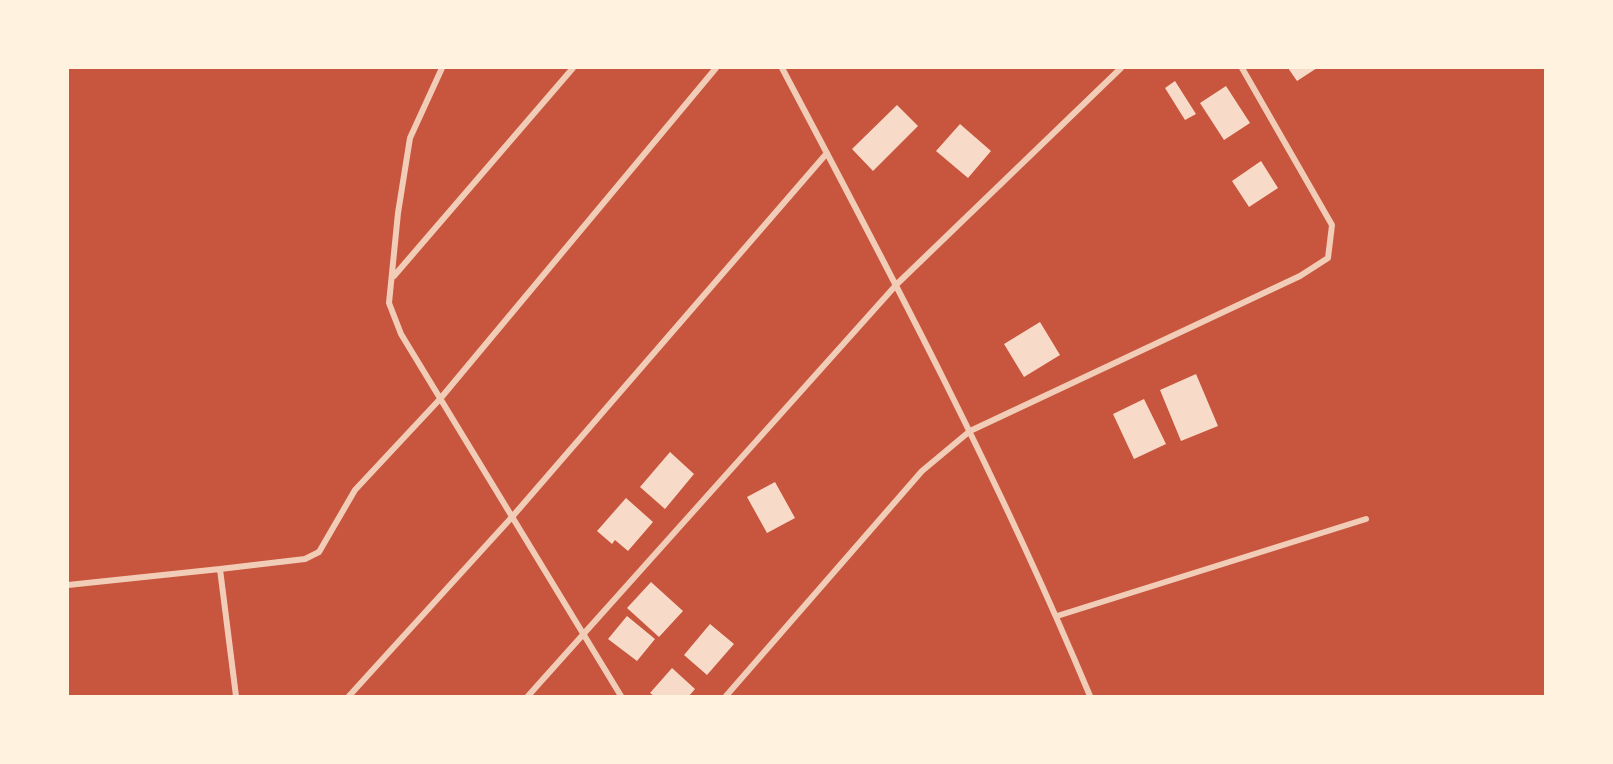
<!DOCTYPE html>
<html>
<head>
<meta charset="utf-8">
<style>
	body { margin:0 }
	#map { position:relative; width:1613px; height:764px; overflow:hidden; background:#c8553d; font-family:"Crimson Pro",serif }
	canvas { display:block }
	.frame { position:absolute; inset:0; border:69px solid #fff3e0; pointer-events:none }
</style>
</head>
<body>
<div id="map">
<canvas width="1613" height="764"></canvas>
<div class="frame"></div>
</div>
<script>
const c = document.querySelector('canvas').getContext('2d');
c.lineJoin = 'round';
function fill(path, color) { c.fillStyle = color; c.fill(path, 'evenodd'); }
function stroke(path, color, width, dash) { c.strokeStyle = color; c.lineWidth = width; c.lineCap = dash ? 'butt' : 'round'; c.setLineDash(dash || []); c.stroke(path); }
fill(new Path2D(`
	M1288 68H1317L1297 81Z
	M1175 81 1196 114 1185 120 1165 88Z
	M1226 86 1250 123 1224 140 1200 103Z
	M897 105 918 126 873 171 852 149Z
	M960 124 991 151 968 178 936 151Z
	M1261 161 1278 188 1249 207 1232 181Z
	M1040 322 1060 355 1024 377 1004 344Z
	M1196 374 1218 426 1181 441 1160 390Z
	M1144 399 1166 444 1134 459 1113 414Z
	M670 452 694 474 665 509 640 487Z
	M775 482 795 518 767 533 747 497Z
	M626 498 653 522 628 551 615 540 612 544 597 531Z
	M651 582 683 611 659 637 627 608Z
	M627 616 655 639 637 661 608 639Z
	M710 624 734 644 707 675 684 655Z
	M672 668 695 689 689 696H654L650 693Z`), '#f7dbc8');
stroke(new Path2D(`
	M442 68 410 138 398 213 389 303 401 334 621 696
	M782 68C891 274 1000 480 1090 696
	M394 276 573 68
	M220 569 305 559 319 552 355 490 440 399 716 68
	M68 585 220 569 236 696
	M1057 616 1366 519
	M349 696 512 517 827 153
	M528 696 897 284 1121 68
	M726 696 922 471 970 431 1300 276 1328 258 1332 225 1242 68`), '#f1ccb7', 6);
</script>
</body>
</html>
